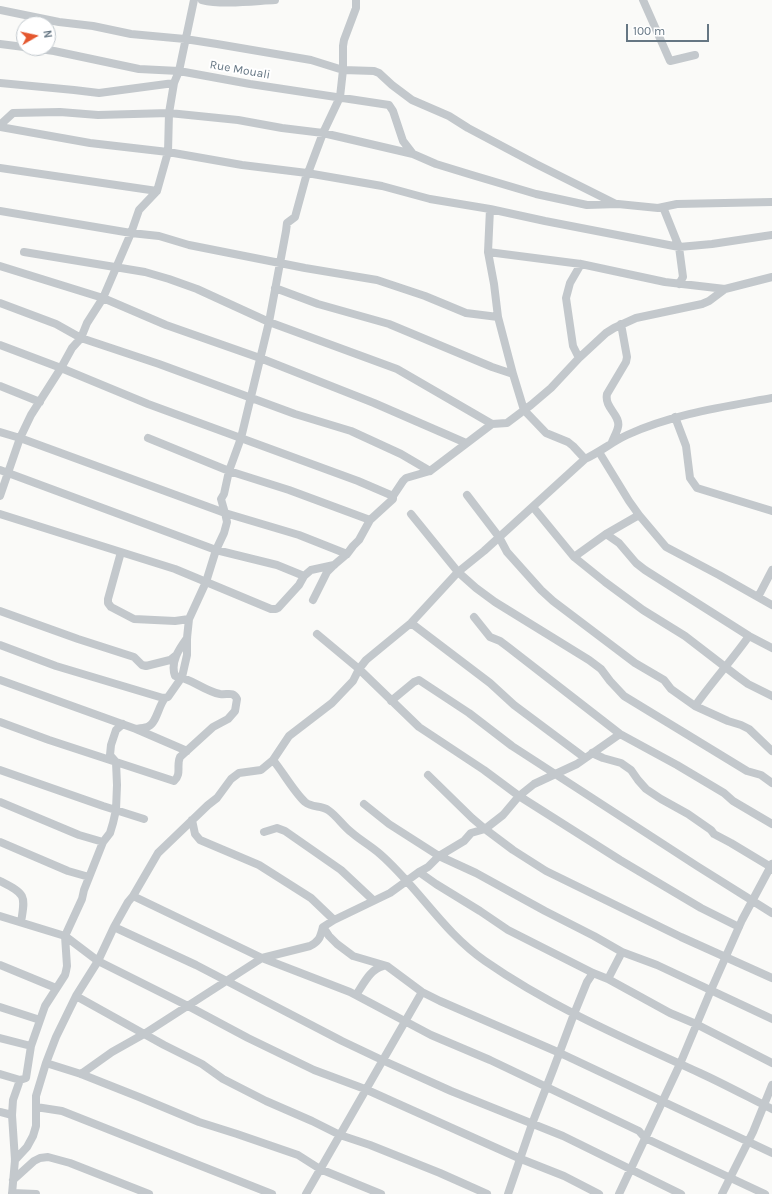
<!DOCTYPE html>
<html>
<head>
<meta charset="utf-8">
<style>
	body { margin:0 }
	#map { position:relative; width:772px; height:1194px; overflow:hidden; background:#fafaf8; font-family:Karla,sans-serif }
	canvas { display:block }
	.north { position:absolute; left:16px; top:16px; width:40px; height:40px; box-sizing:border-box; background:#fff; border:1px solid #c1c8cd; border-radius:50%; rotate:81deg; font-size:11px; font-weight:700; line-height:16px; text-align:center; color:#657683 }
	.north::after { content:''; display:block; margin:auto; width:14px; height:18px; background:#e4572e; clip-path:polygon(50% 0,100% 100%,50% 72%,0 100%) }
	.scale { position:absolute; left:626px; top:24px; width:83px; height:18px; box-sizing:border-box; border:2px solid #657683; border-top:0; padding-left:5px; font-size:12px; line-height:14px; white-space:nowrap; color:#657683; -webkit-text-stroke:3px #fff; paint-order:stroke }
</style>
</head>
<body>
<div id="map">
<canvas width="772" height="1194"></canvas>
<div class="north">N</div>
<div class="scale">100 m</div>
</div>
<script>
const c = document.querySelector('canvas').getContext('2d');
c.lineJoin = 'round';
function stroke(path, color, width, dash) { c.strokeStyle = color; c.lineWidth = width; c.lineCap = dash ? 'butt' : 'round'; c.setLineDash(dash || []); c.stroke(path); }
function write(font, color, halo, rows, align = 'center') {
  c.font = font + ' Karla,sans-serif'; c.lineWidth = 4; c.setLineDash([]); c.textBaseline = 'middle'; c.strokeStyle = halo; c.fillStyle = color; for (const [text, x, y, turn = 0] of rows) {
    c.save(); c.translate(x, y); c.rotate((+turn || 0) * Math.PI / 180); c.textAlign = isNaN(turn) ? turn : align; if (halo) c.strokeText(text, 0, 0); c.fillText(text, 0, 0); c.restore();
  }
}
stroke(new Path2D(`
	M202 0C222 5 254 1 275 0
	M643 0 670 61 695 55
	M0 10 59 22 93 26 131 34 185 39 217 44 311 60 343 70 374 71 379 73 392 85 412 100 449 116 468 128 536 164 616 204
	M0 44 24 47
	M32 48 54 51 139 69 179 71 250 84 389 105 393 111 403 141 413 154
	M0 83 74 90 99 93 174 83
	M0 125 13 113 60 112 98 115 169 113 238 120 282 128 323 133 413 154 436 164 472 175 536 194 587 205 618 204 658 208 677 204 772 202
	M0 127 90 143 168 152 242 165 307 173 382 186 430 199 490 209 545 221 679 247 712 244 772 235
	M0 168 157 191
	M307 173 295 217 287 223 286 231 269 322 241 438 229 471 224 494 221 499 225 513 299 535 347 554
	M308 173 323 133 340 97 343 70V46L344 40 356 8V0
	M663 207 679 247 683 277 679 284
	M490 209 488 252 494 284 498 317 513 374 524 410 546 433 568 442 573 446 585 459
	M0 211 131 233 159 236 189 245 305 268 377 280 425 296 466 313 498 317
	M24 252 145 272 169 279 197 289 269 322 397 369 492 424
	M488 252 581 264 665 282 725 289
	M0 266 103 298 166 325 260 358 374 403 466 443
	M275 288 318 304 389 324 492 367 513 374
	M0 303 56 324 81 338 159 364 295 414 351 431 401 454 430 471
	M0 345 61 368 148 404 358 481 393 496
	M579 358 573 346 566 298 570 283 581 264
	M0 386 40 402
	M675 417 686 446 690 478 697 488 772 511
	M0 432 20 438 225 513 227 522 224 533 216 550 206 582 189 619 187 638V655L182 677 168 697 163 698 56 666 0 645
	M148 438 229 471 289 490 370 520
	M612 442C614 437 617 432 618 427 621 415 604 408 607 394L626 362 627 357 621 324
	M599 452 629 501 639 515 666 547 719 575 772 605
	M0 470 216 550 277 565 304 576
	M467 495 499 537 507 552 541 590 553 601 635 663 664 680 671 689 695 706 728 721 741 725 749 729 772 751
	M0 496 20 438 31 415 61 368 72 348 81 338 87 323 103 298 131 233 139 210 157 191 168 152 169 113 174 83 179 71 194 0
	M533 507 574 557 605 582 643 610 685 636 737 676 748 684 772 696
	M0 514 175 569 271 609H276L278 608 299 585 304 576 311 570 334 565
	M411 514 458 572 476 588 495 602 589 660 601 669 610 681 624 696 747 771 761 775 772 783
	M606 534 619 543 636 563 645 570 749 636 772 648
	M121 552 108 599V603L111 607 134 619 175 621 189 619
	M574 557 606 534 639 515
	M758 597 772 570
	M313 600 327 572 334 565 347 554 353 546 359 540 370 520 393 499V496L403 481 406 478 430 471 492 424 507 423 531 405 551 388 579 358 606 333 614 328 636 318 702 304 709 301 725 289 772 277
	M0 611 78 639 134 657 142 665 146 666 170 660 175 656
	M474 617 490 637 500 641 508 647 620 734 677 765 724 793 733 801 772 824
	M411 623 490 683 514 705 585 758
	M317 634 359 669 419 727 484 770 519 796 620 860 701 908 739 927
	M0 680 136 729 187 751
	M391 701 414 682 419 680 422 682 469 713 512 746 697 866 772 913
	M695 706C712 682 732 660 749 636
	M0 722 49 740 174 781C182 774 176 766 180 757L213 727 228 719 235 711 237 699C233 691 228 695 220 694 204 691 191 678 175 676 170 662 179 649 187 638
	M136 729C141 728 146 728 149 726 156 723 159 705 165 698
	M592 753 603 758 621 763 631 770 638 780 646 789 661 799 688 814 711 830 714 834 731 843 771 867 772 870
	M273 760C283 772 294 792 305 802 312 808 321 805 328 810 337 816 343 826 351 832 360 840 371 846 380 854 418 887 443 932 485 961 551 1007 626 1039 700 1073 724 1084 748 1097 772 1109
	M0 770 103 806 144 819
	M428 775 472 818 485 829 513 850 546 871 681 937 772 978
	M0 802 79 835 103 842
	M364 804 389 824 439 856 476 873 545 911 594 936 622 952 657 965 772 1019
	M192 820 195 834 200 840 259 865 311 898 334 920
	M264 832 277 828 285 831 341 870 373 900
	M0 842 68 871 89 877
	M419 872 436 884 480 911 508 930 593 973 608 979 670 1013 696 1024 772 1063
	M0 881C25 894 26 894 21 922
	M133 896 262 958 350 992 431 1035 490 1060 618 1121 639 1131 645 1138 765 1194
	M0 916 65 936 98 961 188 1006 248 1038 314 1070 365 1089 521 1159 564 1176 599 1194
	M114 927 196 965 342 1041 382 1060 451 1091 563 1136 681 1194
	M323 927 329 936 337 944 353 956 387 966 422 992 440 1001 560 1053 772 1153
	M0 965 56 988
	M608 979 622 952
	M356 995C363 985 370 969 383 966
	M76 996 164 1045 202 1064 223 1079 266 1101 312 1121 340 1135 370 1145 440 1173 487 1194
	M0 1007 40 1020
	M0 1038 31 1046
	M46 1063 81 1074 139 1097 199 1122 237 1134 298 1155 320 1169 381 1194
	M0 1074 20 1080 26 1078 31 1046 45 1006 65 975 66 971 67 966 65 936 82 899 84 890 103 842 110 833 113 823 116 810 117 785 116 762 110 755 111 745 116 730 123 724
	M81 1074 112 1052 144 1034 262 958 310 946C320 941 320 937 323 927L334 920 390 893 419 872 428 867 439 856 464 841 471 833 485 829 503 815 519 796 534 784 577 764 620 734
	M36 1107 62 1111 272 1194
	M0 1112 12 1115
	M15 1160 27 1147 33 1136 36 1126V1096L46 1063 56 1037 76 996 98 961 114 927 128 902 133 896 158 853 208 805 217 798 231 779 239 773 261 770 273 760 289 736 332 703 353 681 359 669 366 660 411 623 458 572 484 551 585 459C600 452 612 442 627 435 673 414 723 407 772 398
	M13 1180 34 1161 40 1158 48 1157 70 1163 149 1194
	M12 1193 36 1194
	M12 1194 15 1160 12 1115 13 1100 20 1080
	M306 1194 422 992
	M508 1194 532 1124 553 1070 574 1014 587 982 593 973
	M619 1194 680 1064 711 990 742 920 772 864
	M722 1194 753 1132 772 1085`), '#c3c8cc', 8);
write('12px', '#657683', '#fff', [
	["Rue Mouali",240,70,10]
]);
</script>
</body>
</html>
